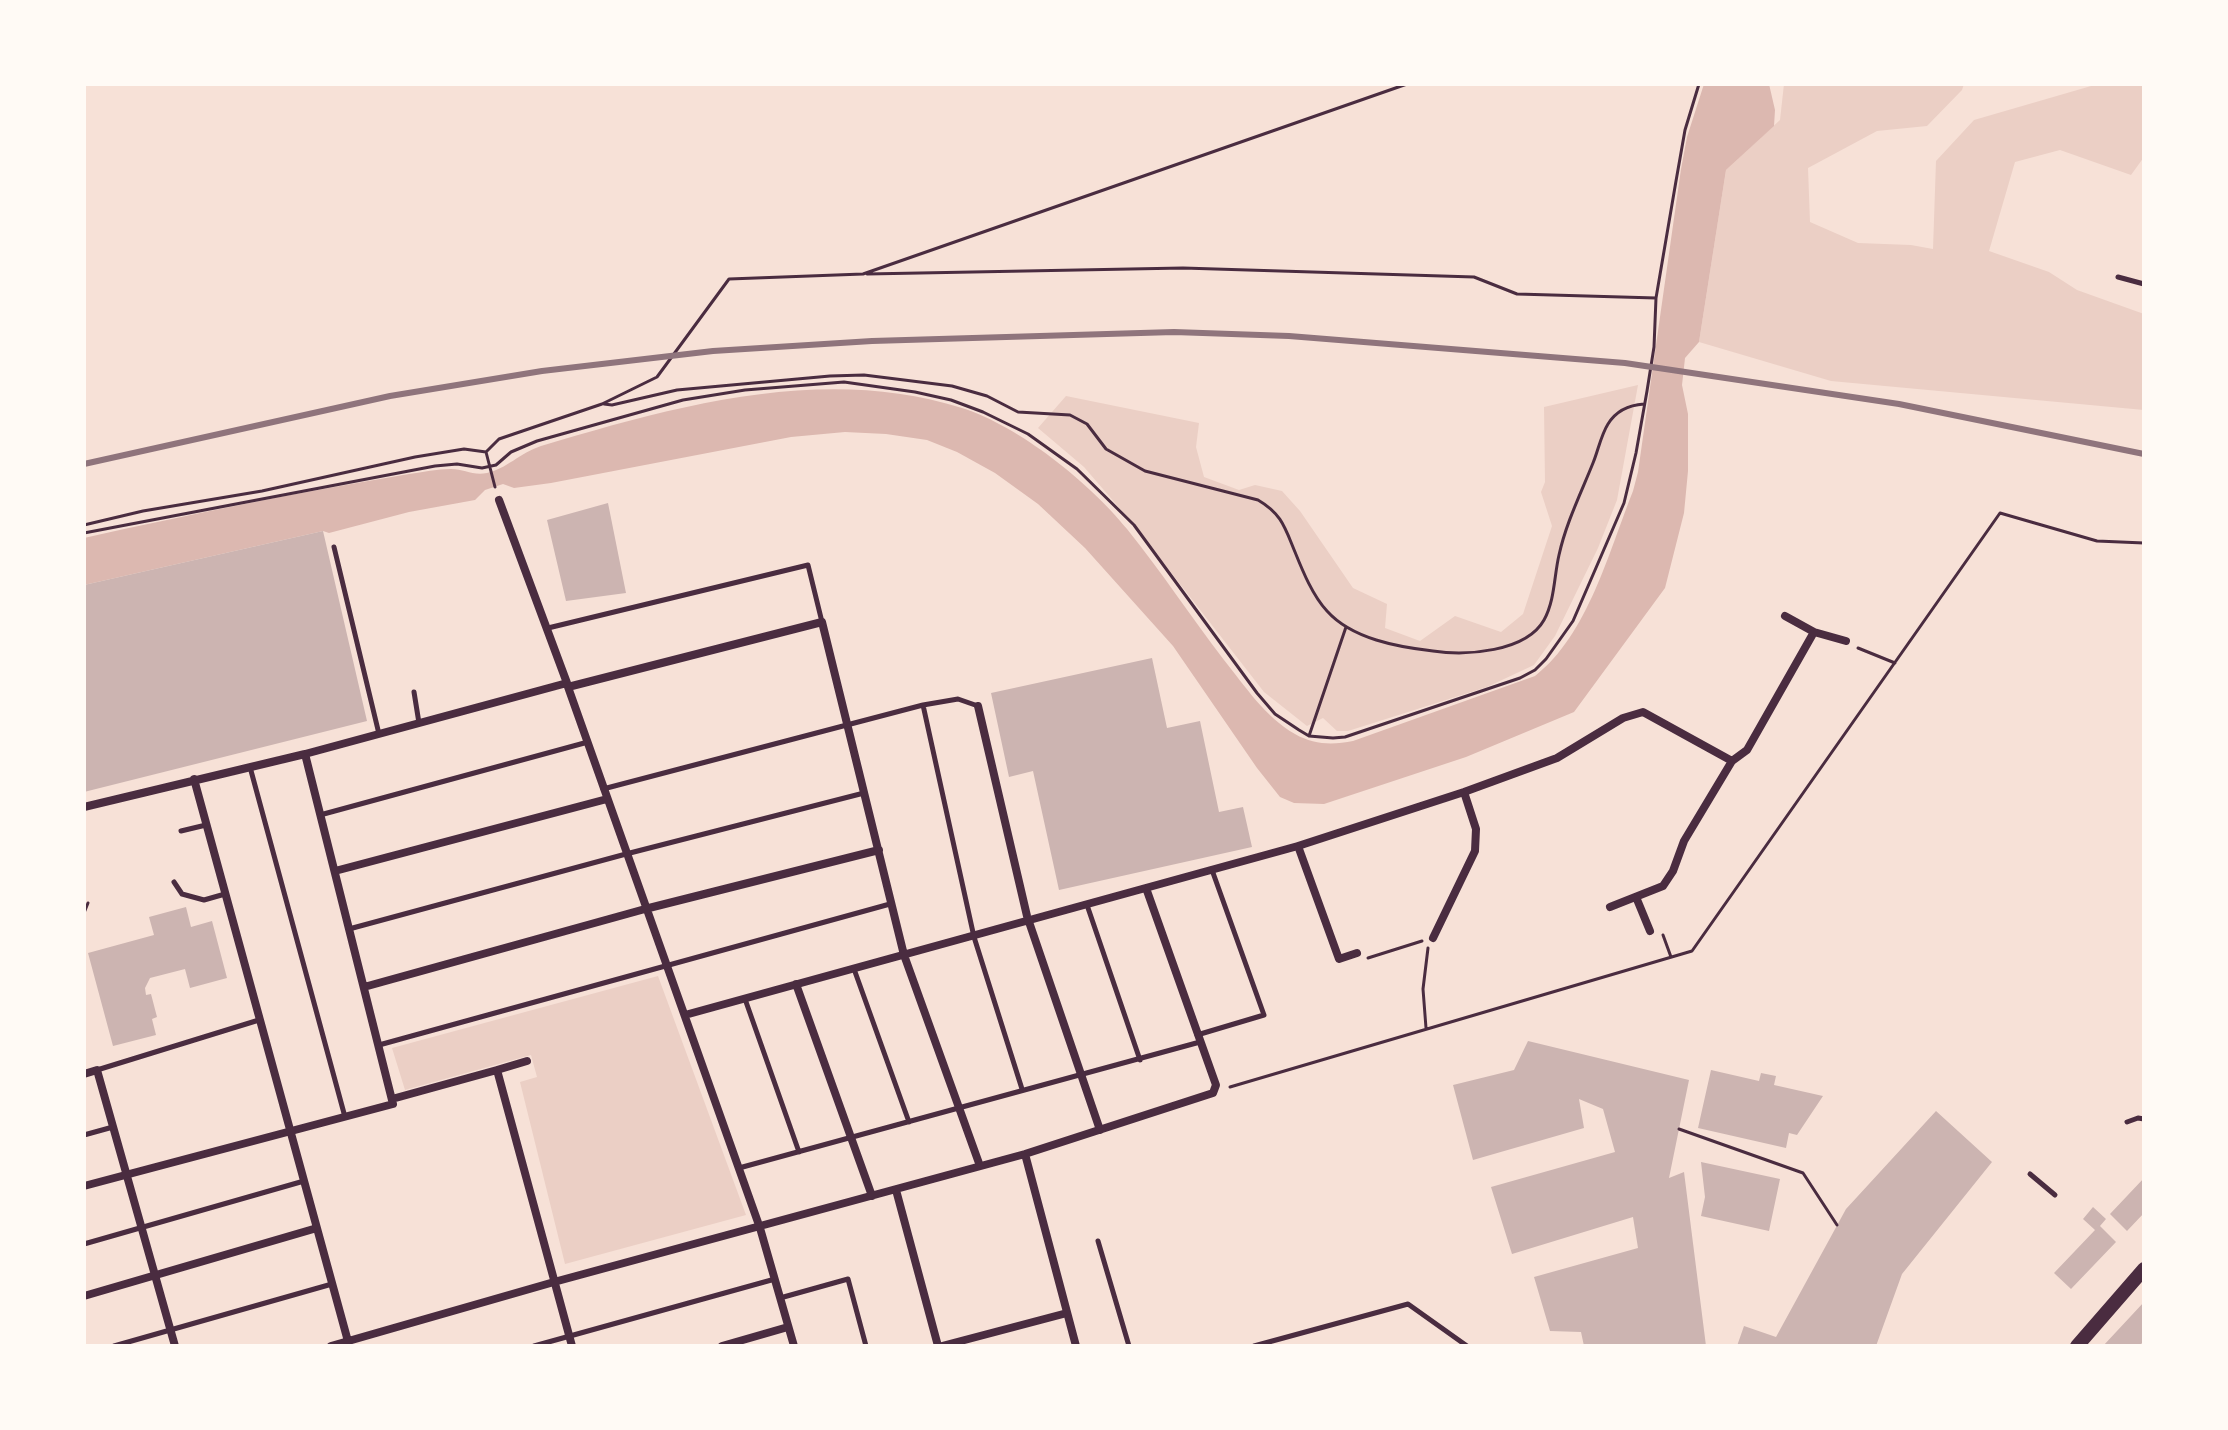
<!DOCTYPE html>
<html>
<head>
<meta charset="utf-8">
<style>
	body { margin:0 }
	#map { position:relative; width:2228px; height:1430px; overflow:hidden; background:#f7e1d7; font-family:"Libre Baskerville",serif }
	canvas { display:block }
	.frame { position:absolute; inset:0; border:86px solid #fffaf5; pointer-events:none }
</style>
</head>
<body>
<div id="map">
<canvas width="2228" height="1430"></canvas>
<div class="frame"></div>
</div>
<script>
const c = document.querySelector('canvas').getContext('2d');
c.lineJoin = 'round';
function fill(path, color) { c.fillStyle = color; c.fill(path, 'evenodd'); }
function stroke(path, color, width, dash) { c.strokeStyle = color; c.lineWidth = width; c.lineCap = dash ? 'butt' : 'round'; c.setLineDash(dash || []); c.stroke(path); }
fill(new Path2D(`
	M1784 84H1964L1962 90 1927 126 1877 131 1808 168 1810 222 1858 243 1911 245 1933 249 1936 161 1974 120 2098 84H2144V157L2131 175 2060 150 2015 162 1989 251 2049 272 2077 290 2144 314V410L1831 381 1699 342 1726 170 1780 120Z
	M1638 385 1617 500 1598 548 1555 636 1534 665 1487 687 1348 731H1337L1323 718 1307 726 1264 692 1134 525 1084 467 1038 428 1066 396 1199 423 1196 447 1204 477 1239 490 1255 485 1282 491 1300 511 1353 588 1387 604 1385 628 1420 641 1455 616 1501 632 1523 614 1552 526 1541 492 1545 482 1544 407Z
	M658 976 746 1215 565 1264 520 1082 537 1077 531 1055 405 1090 392 1048Z`), '#ebcfc5');
fill(new Path2D(`
	M1704 84H1769L1775 110 1774 126 1726 170 1699 342 1685 358 1682 385 1688 414V471L1684 513 1665 588 1574 712 1466 757 1324 804 1294 803 1280 797 1257 768 1173 646 1085 548 1038 504 995 473 957 452 927 440 886 434 845 432 791 437 551 483 514 488 503 484 485 490 475 500 409 512 329 533 323 531 84 585V538C191 514 300 492 409 474 423 472 437 469 451 469 464 469 473 476 487 473 506 469 520 453 541 446 675 406 824 364 962 408 1019 426 1090 483 1127 529 1161 571 1191 617 1224 660 1245 686 1265 717 1295 734 1314 745 1333 745 1353 741L1535 676C1588 635 1609 551 1633 491L1638 472 1681 169 1687 137Z`), '#dcb8b0');
fill(new Path2D(`
	M608 503 626 593 566 601 547 520Z
	M323 531 367 721 84 792V585Z
	M1152 658 1167 728 1200 721 1219 812 1243 807 1252 847 1059 890 1033 771 1009 777 991 693Z
	M186 907 191 927 212 921 227 978 190 988 185 969 150 978 145 988 146 995 151 994 157 1017 152 1019 156 1035 113 1046 88 953 154 935 149 917Z
	M1528 1041 1689 1080 1669 1178 1684 1172 1706 1346H1584L1581 1332 1550 1331 1534 1277 1638 1248 1633 1217 1512 1254 1491 1187 1615 1152 1603 1109 1579 1099 1584 1128 1473 1160 1453 1085 1514 1070Z
	M1711 1070 1759 1081 1761 1073 1776 1076 1774 1085 1823 1096 1797 1135 1789 1133 1786 1148 1698 1128Z
	M1936 1111 1992 1162 1902 1274 1876 1346H1737L1744 1326 1776 1337 1846 1209Z
	M1701 1162 1780 1179 1769 1231 1701 1216 1705 1197Z
	M2144 1178V1213L2127 1231 2110 1214Z
	M2093 1207 2106 1219 2100 1226 2116 1242 2071 1289 2054 1273 2095 1230 2083 1219Z
	M2144 1302V1341L2139 1346H2103Z`), '#ccb4b1');
stroke(new Path2D(`
	M867 274 1183 268 1474 277 1517 294 1656 298
	M604 404 612 405 677 390 830 376 864 375 952 386 987 396 1018 412 1070 415 1087 424 1106 449 1145 471 1258 500C1282 514 1285 528 1295 552 1303 572 1313 596 1327 611 1352 639 1398 647 1433 651 1466 656 1526 652 1544 620 1555 600 1554 576 1559 555 1566 523 1581 493 1593 463 1598 451 1601 435 1608 424 1616 411 1629 405 1644 404
	M486 452 495 487
	M84 525 143 511 262 491 415 457 464 449 486 452 499 439 602 404 657 377 729 279 863 274 1407 84
	M84 533 435 466 457 464 482 468 496 465 511 452 537 441 683 400 745 390 844 382 915 392 951 400 983 412 1028 434 1077 469 1134 525 1257 693 1275 714 1299 730 1309 736 1333 738 1345 737 1520 678 1535 670 1546 659 1573 621 1624 503 1636 453 1647 391 1654 347 1656 298 1676 181 1685 130 1699 84
	M1858 648 1895 663
	M1309 736 1346 627
	M84 913 88 903
	M1663 935 1671 957
	M1368 958 1422 941
	M1426 1028 1423 989 1428 948
	M1230 1087 1692 951 2000 513 2097 541 2144 543
	M1679 1129 1803 1173 1837 1225`), '#4a2c40', 3);
stroke(new Path2D(`
	M2118 277 2144 284
	M334 547 379 734
	M548 628 808 565 822 622
	M414 692 419 723
	M923 705 974 937 1022 1089
	M250 767 345 1117
	M603 789 923 705 958 699 978 706
	M320 815 588 742
	M181 831 206 825
	M174 882 182 894 204 900 225 894
	M1087 905 1140 1060
	M349 929 626 854 864 793
	M854 969 909 1122
	M745 999 799 1152
	M1197 1035 1264 1015 1212 870
	M379 1045 890 904
	M97 1070 259 1020
	M2127 1122 2138 1118 2144 1119
	M84 1135 113 1127
	M739 1168 1200 1042
	M2030 1174 2055 1195
	M1098 1241 1129 1346
	M84 1244 304 1181
	M780 1298 848 1279 866 1346
	M114 1346 332 1284
	M534 1346 775 1279
	M1254 1346 1408 1304 1467 1346`), '#4a2c40', 5);
stroke(new Path2D(`
	M499 500 567 683
	M1785 616 1814 632 1846 641
	M568 687 760 1228 794 1346
	M978 706 1027 916 1100 1130
	M194 779 349 1345
	M84 807 305 754 567 683 568 687 822 622 904 955 980 1166
	M1298 846 1339 959 1357 953
	M335 871 607 799
	M1636 897 1650 931
	M1610 907 1663 886 1673 871 1684 841 1732 761 1747 750 1814 632
	M1433 938 1475 851 1476 829 1464 792
	M796 984 872 1196
	M364 987 645 909 879 850
	M685 1015 1298 846 1464 792 1557 758 1623 718 1643 712 1732 761
	M497 1070 527 1061
	M84 1074 97 1070 175 1346
	M392 1099 497 1070 572 1346
	M1025 1154 1076 1346
	M84 1186 393 1104 305 754
	M896 1190 938 1346
	M84 1296 317 1228
	M331 1346 554 1282 1025 1154 1213 1093 1216 1085 1146 888
	M722 1346 788 1327
	M942 1346 1067 1313`), '#4a2c40', 8);
stroke(new Path2D(`
	M2077 1346 2144 1269`), '#4a2c40', 14);
stroke(new Path2D(`
	M84 464 390 396 542 371 713 351 872 341 1174 332 1289 336 1625 363 1899 404 2144 454`), '#8f747c', 6);
</script>
</body>
</html>
